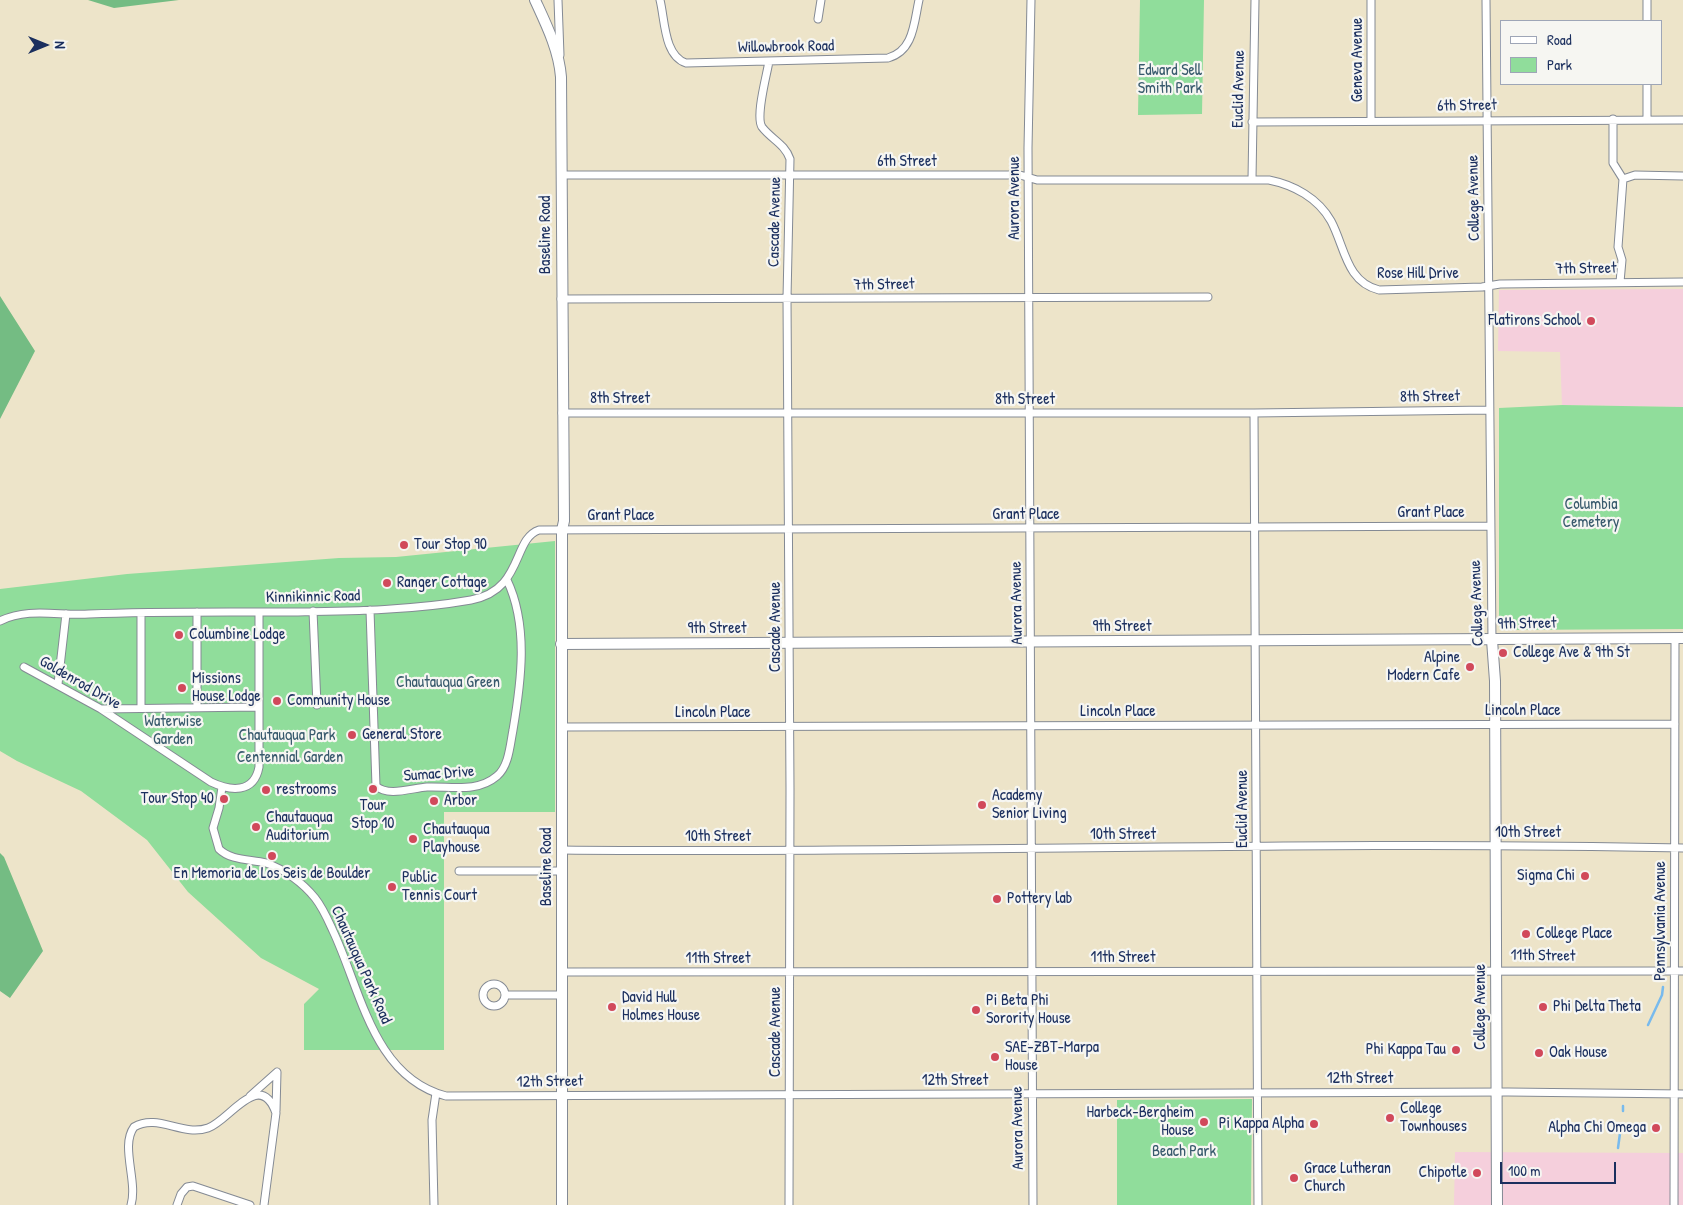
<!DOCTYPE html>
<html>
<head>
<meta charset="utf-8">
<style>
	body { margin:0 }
	#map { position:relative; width:1683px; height:1205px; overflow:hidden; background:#ede4c9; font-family:"Patrick Hand",sans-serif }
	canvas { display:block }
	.legend { position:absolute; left:1500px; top:20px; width:162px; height:65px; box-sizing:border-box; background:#f6f6f2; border:1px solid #9ea6b7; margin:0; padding:6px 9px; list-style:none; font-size:15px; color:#1b2f5e }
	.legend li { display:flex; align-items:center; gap:10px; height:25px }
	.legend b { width:25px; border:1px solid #9ea6b7 }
	.north { position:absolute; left:20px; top:20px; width:50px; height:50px; -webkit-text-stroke:4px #f6f6f2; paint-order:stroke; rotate:90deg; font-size:14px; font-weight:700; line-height:20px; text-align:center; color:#1b2f5e }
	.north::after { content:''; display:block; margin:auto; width:18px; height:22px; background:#1b2f5e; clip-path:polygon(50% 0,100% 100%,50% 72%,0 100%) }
	.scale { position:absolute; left:1500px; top:1162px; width:116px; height:22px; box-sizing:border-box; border:2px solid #1b2f5e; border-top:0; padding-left:6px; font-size:15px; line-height:18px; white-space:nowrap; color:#1b2f5e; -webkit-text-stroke:4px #f6f6f2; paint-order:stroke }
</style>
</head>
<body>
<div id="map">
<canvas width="1683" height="1205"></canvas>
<ul class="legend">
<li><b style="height:6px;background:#fff"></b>Road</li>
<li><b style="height:14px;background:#90dd9b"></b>Park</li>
</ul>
<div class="north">N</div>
<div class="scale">100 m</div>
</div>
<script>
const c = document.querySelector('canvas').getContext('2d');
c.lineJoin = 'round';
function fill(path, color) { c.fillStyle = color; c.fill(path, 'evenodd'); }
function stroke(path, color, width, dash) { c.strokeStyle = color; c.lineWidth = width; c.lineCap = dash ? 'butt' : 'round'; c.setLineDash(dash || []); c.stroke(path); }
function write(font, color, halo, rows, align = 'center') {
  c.font = font + ' "Patrick Hand",sans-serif'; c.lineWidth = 4.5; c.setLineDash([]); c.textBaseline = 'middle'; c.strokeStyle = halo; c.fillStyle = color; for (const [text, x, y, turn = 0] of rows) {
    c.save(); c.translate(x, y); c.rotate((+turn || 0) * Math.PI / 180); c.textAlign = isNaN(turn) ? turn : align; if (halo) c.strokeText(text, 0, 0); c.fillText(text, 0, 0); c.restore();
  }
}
fill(new Path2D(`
	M1683 289V407L1562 405 1560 352 1498 351 1499 290Z
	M1455 1152 1683 1153V1205H1454Z`), '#f5cfdc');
fill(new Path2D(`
	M1140 0H1204L1202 114 1138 115Z
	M1562 405 1683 407V629L1501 630 1499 626V408Z
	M555 541V812H444V1050H304V1004L319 989 261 958 188 892 147 840 81 791 17 761 0 751V589L127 574 339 558 396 557Z
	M1252 1099 1251 1205H1117V1100Z`), '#90dd9b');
fill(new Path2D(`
	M88 0H179L114 8Z
	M0 296 35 351 0 419Z
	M0 853 4 857 43 951 10 998 0 991Z`), '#74bc83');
stroke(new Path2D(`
	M1648 1025 1662 995 1663 987
	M1623 1111V1106
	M1618 1148 1621 1126`), '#78baed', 2.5);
const street = new Path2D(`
	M558 0 560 55
	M660 0C665 20 664 56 686 63L888 58C914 51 914 22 919 0
	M1031 0 1028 148 1033 1205
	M1486 0 1492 640
	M1647 0V21
	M818 19 821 0
	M769 61C767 75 755 116 762 127 771 139 785 144 790 159L787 298 790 789 789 1205
	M1613 119V163L1623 179 1618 247 1622 260 1620 282
	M1647 120V84
	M1371 121V0
	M1252 122 1683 120
	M561 175H1020L1037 180H1269C1294 185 1318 198 1331 221 1345 247 1346 282 1379 290L1482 287 1500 284 1683 282
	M1252 179 1255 0
	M1623 179 1635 175 1683 176
	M561 299 1208 297
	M562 413H1254L1489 410
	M1254 413 1258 1205
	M370 610 376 786C388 797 412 788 427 787 451 786 477 793 497 776 509 766 510 745 513 730 521 683 529 626 507 580
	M313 611 317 705
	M197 612V708
	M141 613V708
	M0 621C28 607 59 616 89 614 159 611 228 612 298 612 356 611 414 610 471 600 524 590 512 539 539 530L1490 526
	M24 667 101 709 211 782C230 791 254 794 259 767V612
	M58 684 66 614
	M101 709 259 707
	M562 727 1675 724
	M222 787 219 808 213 828 219 849C231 861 251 859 266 863 284 869 303 883 315 898 323 908 328 920 333 931 361 990 373 1077 446 1096L1508 1092 1683 1094
	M562 850C936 854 1310 840 1683 848
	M459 871H562
	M562 972 1683 971
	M483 995a11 11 0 1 1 22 0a11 11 0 1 1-22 0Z
	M505 995H562
	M250 1096 277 1072 276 1111
	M131 1205C138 1181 120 1146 134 1127 158 1113 182 1137 208 1128 229 1121 260 1068 276 1113L264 1205
	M177 1205 181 1194 187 1187 193 1186 250 1205
	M434 1205 432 1120 436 1093
	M1674 1205 1675 638`);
const secondary = new Path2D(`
	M535 0C546 24 559 50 561 77L564 521 562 530V1205
	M1492 640 1495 681 1497 1205
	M561 644 1683 638`);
stroke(street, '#848a94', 9);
stroke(secondary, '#848a94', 12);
stroke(street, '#fff', 7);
stroke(secondary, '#fff', 10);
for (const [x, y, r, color] of [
	[1591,321,5,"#d1495b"],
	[404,545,5,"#d1495b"],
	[387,583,5,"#d1495b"],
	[179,635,5,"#d1495b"],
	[1503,653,5,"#d1495b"],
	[1470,667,5,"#d1495b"],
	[182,688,5,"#d1495b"],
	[277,701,5,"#d1495b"],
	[352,735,5,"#d1495b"],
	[373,789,5,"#d1495b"],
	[266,790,5,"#d1495b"],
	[224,799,5,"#d1495b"],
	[434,801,5,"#d1495b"],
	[982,805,5,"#d1495b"],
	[256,827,5,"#d1495b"],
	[413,839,5,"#d1495b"],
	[272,856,5,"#d1495b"],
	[1585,876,5,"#d1495b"],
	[392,887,5,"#d1495b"],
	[997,899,5,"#d1495b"],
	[1526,934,5,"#d1495b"],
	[612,1007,5,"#d1495b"],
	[1543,1007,5,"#d1495b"],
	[976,1010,5,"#d1495b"],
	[1456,1050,5,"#d1495b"],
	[1539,1053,5,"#d1495b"],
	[995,1057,5,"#d1495b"],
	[1390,1118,5,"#d1495b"],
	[1204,1122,5,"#d1495b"],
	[1314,1124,5,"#d1495b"],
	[1656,1128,5,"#d1495b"],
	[1477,1173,5,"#d1495b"],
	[1294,1178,5,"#d1495b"]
]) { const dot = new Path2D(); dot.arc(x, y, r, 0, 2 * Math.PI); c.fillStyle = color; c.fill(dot); stroke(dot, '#f6f6f2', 2); }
write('16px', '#1b2f5e', '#f6f6f2', [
	["Willowbrook Road",786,47,-1],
	["Geneva Avenue",1358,60,-90],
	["Euclid Avenue",1239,89,-89],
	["6th Street",1467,106,-1],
	["6th Street",907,162],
	["Aurora Avenue",1015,198,-90],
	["College Avenue",1474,198,-91],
	["Cascade Avenue",775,222,-89],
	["Baseline Road",546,235,-90],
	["7th Street",1586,269,-1],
	["Rose Hill Drive",1418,274],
	["7th Street",884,285,-1],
	["8th Street",1430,397,-1],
	["8th Street",620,399],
	["8th Street",1025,400],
	["Grant Place",1431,513],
	["Grant Place",1026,515],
	["Grant Place",621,516],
	["Kinnikinnic Road",313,597,-1],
	["Aurora Avenue",1017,603,-91],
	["College Avenue",1477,603,-92],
	["9th Street",1527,624,-1],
	["Cascade Avenue",776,627,-90],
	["9th Street",1122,627],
	["9th Street",717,629],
	["Goldenrod Drive",80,683,30],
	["Lincoln Place",1523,711],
	["Lincoln Place",1118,712],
	["Lincoln Place",713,713],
	["Sumac Drive",439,774,-4],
	["Euclid Avenue",1243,809,-90],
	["10th Street",1528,833],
	["10th Street",1123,835],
	["10th Street",718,837],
	["Baseline Road",547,867,-90],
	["Pennsylvania Avenue",1661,921,-90],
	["11th Street",1543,956,1],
	["11th Street",1123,958],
	["11th Street",718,959],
	["Chautauqua Park Road",361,965,66],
	["College Avenue",1481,1007,-90],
	["Cascade Avenue",776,1032,-90],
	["12th Street",1360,1079],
	["12th Street",955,1081],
	["12th Street",550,1082,-1],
	["Aurora Avenue",1018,1128,-91]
]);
write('16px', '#385a6d', '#f6f6f2', [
	["Edward Sell",1170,71],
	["Smith Park",1170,89],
	["Columbia",1591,505],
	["Cemetery",1591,523],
	["Chautauqua Green",448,683],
	["Waterwise",173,722],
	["Garden",173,740],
	["Chautauqua Park",287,736],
	["Centennial Garden",290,758],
	["Beach Park",1184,1152]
]);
write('16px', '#1b2f5e', '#f6f6f2', [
	["Flatirons School",1581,321,"right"],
	["Tour Stop 90",414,545],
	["Ranger Cottage",397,583],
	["Columbine Lodge",189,635],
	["College Ave & 9th St",1513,653],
	["Alpine",1460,658,"right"],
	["Modern Cafe",1460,676,"right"],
	["Missions",192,679],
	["House Lodge",192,697],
	["Community House",287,701],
	["General Store",362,735],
	["restrooms",276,790],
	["Academy",992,796],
	["Senior Living",992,814],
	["Tour Stop 40",214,799,"right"],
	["Arbor",444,801],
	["Tour",373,806,"center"],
	["Stop 10",373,824,"center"],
	["Chautauqua",266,818],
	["Auditorium",266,836],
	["Chautauqua",423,830],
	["Playhouse",423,848],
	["En Memoria de Los Seis de Boulder",272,874,"center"],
	["Sigma Chi",1575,876,"right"],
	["Public",402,878],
	["Tennis Court",402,896],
	["Pottery lab",1007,899],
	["College Place",1536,934],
	["David Hull",622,998],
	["Holmes House",622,1016],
	["Pi Beta Phi",986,1001],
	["Sorority House",986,1019],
	["Phi Delta Theta",1553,1007],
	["SAE-ZBT-Marpa",1005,1048],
	["House",1005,1066],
	["Phi Kappa Tau",1446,1050,"right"],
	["Oak House",1549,1053],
	["College",1400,1109],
	["Townhouses",1400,1127],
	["Harbeck-Bergheim",1194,1113,"right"],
	["House",1194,1131,"right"],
	["Pi Kappa Alpha",1304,1124,"right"],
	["Alpha Chi Omega",1646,1128,"right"],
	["Grace Lutheran",1304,1169],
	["Church",1304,1187],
	["Chipotle",1467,1173,"right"]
], 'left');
</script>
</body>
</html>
